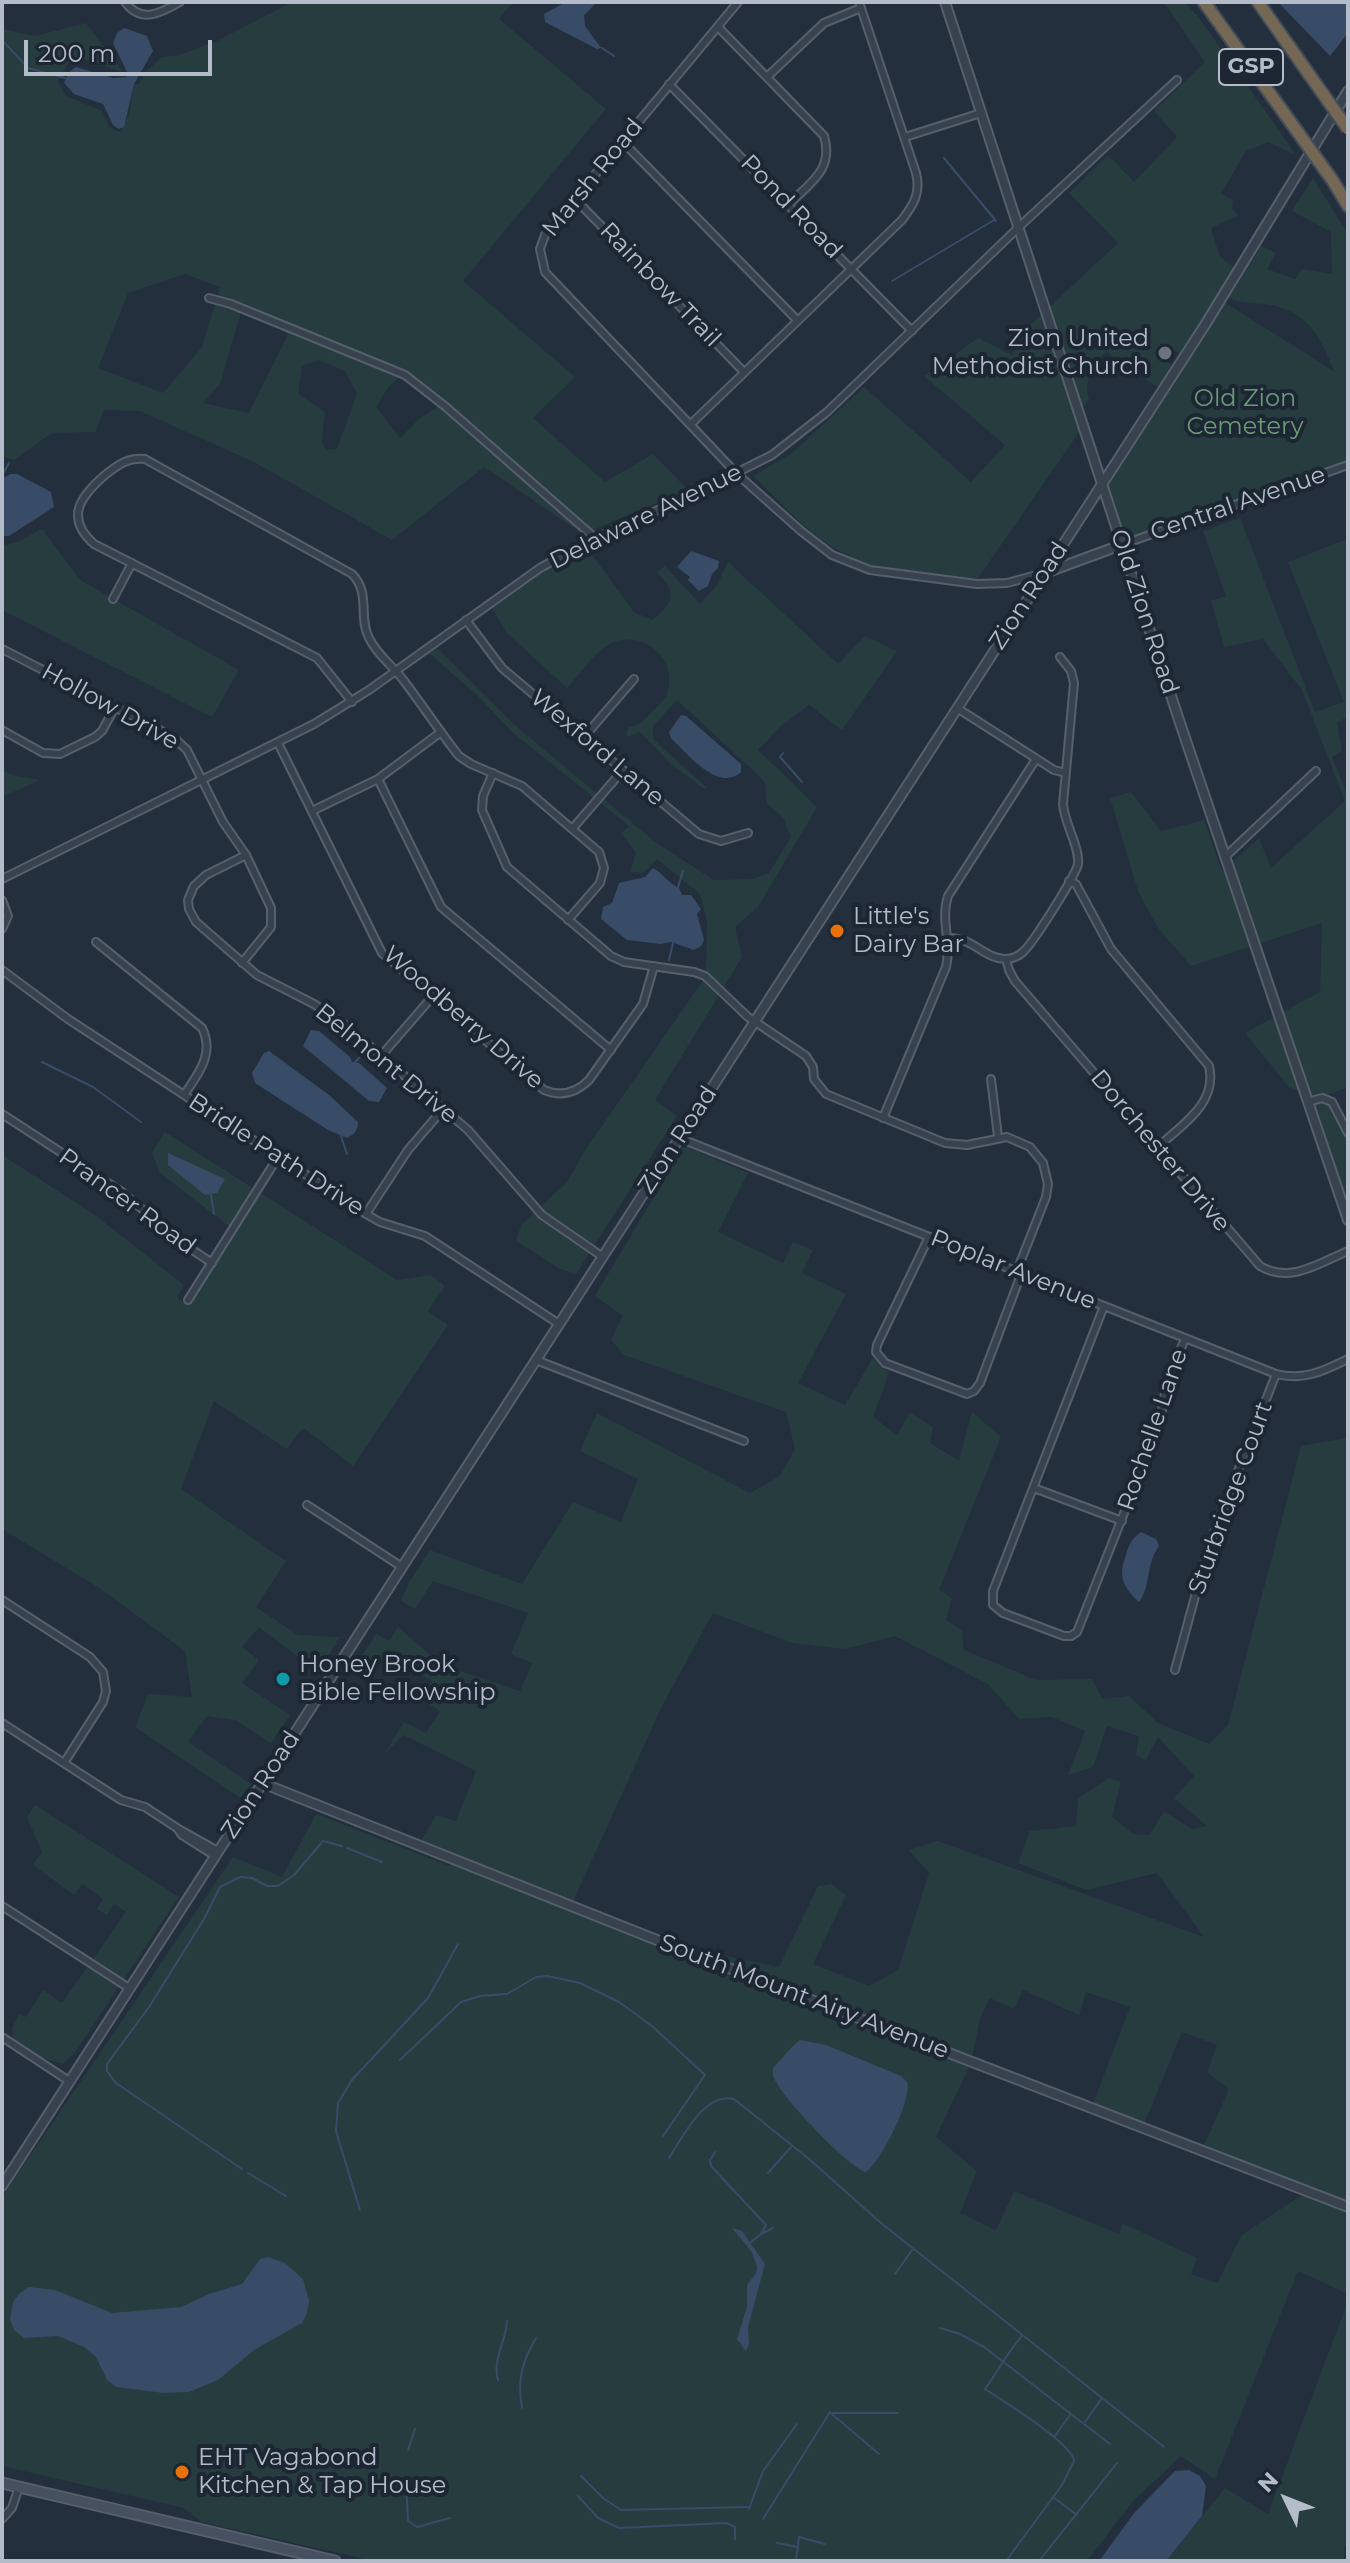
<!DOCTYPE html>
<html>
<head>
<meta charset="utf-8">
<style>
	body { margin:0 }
	#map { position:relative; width:1350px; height:2563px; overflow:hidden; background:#242f3e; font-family:Montserrat,sans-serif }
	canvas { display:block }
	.frame { position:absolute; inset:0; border:4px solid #b4bcc9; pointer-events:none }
	.north { position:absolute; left:1246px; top:2459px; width:80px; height:80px; -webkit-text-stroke:6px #1d2633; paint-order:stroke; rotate:313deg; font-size:22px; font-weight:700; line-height:32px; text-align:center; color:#b4bcc9 }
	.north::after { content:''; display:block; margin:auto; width:28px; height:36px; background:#b4bcc9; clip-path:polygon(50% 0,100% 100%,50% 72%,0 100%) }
	.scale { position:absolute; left:24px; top:40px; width:188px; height:36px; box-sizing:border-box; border:4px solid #b4bcc9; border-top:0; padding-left:10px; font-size:24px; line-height:28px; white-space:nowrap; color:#b4bcc9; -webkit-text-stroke:6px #1d2633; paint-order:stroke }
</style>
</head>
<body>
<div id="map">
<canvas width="1350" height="2563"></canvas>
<div class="frame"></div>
<div class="north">N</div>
<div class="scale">200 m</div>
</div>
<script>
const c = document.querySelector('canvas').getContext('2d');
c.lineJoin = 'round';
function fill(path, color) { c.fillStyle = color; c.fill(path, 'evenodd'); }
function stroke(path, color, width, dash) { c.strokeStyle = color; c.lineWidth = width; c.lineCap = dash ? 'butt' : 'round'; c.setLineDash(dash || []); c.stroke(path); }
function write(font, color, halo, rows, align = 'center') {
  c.font = font + ' Montserrat,sans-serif'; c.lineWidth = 8; c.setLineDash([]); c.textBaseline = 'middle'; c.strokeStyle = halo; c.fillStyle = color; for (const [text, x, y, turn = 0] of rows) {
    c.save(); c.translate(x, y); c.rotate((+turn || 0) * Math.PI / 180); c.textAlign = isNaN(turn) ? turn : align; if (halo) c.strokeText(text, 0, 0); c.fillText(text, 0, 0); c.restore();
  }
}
fill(new Path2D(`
	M292 2H513L499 19 606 109 463 281 575 377 533 418 605 482 653 454 688 490 583 534 484 467 392 540 254 462 140 411 104 410 95 432 52 433 14 460 2 456V29L35 36 86 23 123 72 82 59H71L58 81 66 96 102 111 109 127 120 132 129 114 134 84H139L146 71 162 57 179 55 219 40ZM185 274 220 287 202 347 163 393 98 368 128 293ZM244 302 288 335 249 413 203 403 220 384ZM318 360 345 371 357 394 337 449 326 450 322 441 325 412 298 394 302 366ZM401 376 439 406 421 417 400 438 376 407 388 387Z
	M1164 2H1184L1197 15 1295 153 1293 154 1268 142 1246 151 1221 194 1233 200 1232 208 1238 215 1211 228 1220 257 1235 268 1180 353 1166 346 1162 351 1158 348 1155 353 1173 366 1159 388 1106 352C1094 364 1083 383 1089 399L1080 411 1084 425 974 584C921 578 865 571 821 539 796 521 775 496 753 476L792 453 864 387 971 482 1005 445 924 376 978 338 1012 355 1027 328 1118 243 1069 193 1108 155 1134 182 1177 137 1154 111 1205 62Z
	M1313 178 1348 234V465L1185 522 1125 539 1102 483 1221 300 1335 372C1321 342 1314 318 1279 307 1262 301 1246 306 1229 298L1261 246 1276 253 1267 269 1295 279 1302 269 1332 274 1331 232 1292 211Z
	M1240 518 1315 712 1344 702 1288 562 1348 539V717L1337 722 1342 751 1332 757 1348 796V1087L1328 1095 1348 1142V1202L1312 1096 1289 1087 1245 1033 1320 992 1322 923 1191 966 1158 928 1138 891 1110 798 1131 792 1161 831 1204 820 1222 871 1259 838 1271 868 1345 801 1302 690 1263 639 1224 647 1211 601 1226 596 1203 531Z
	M42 529 80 580 239 670 212 717 2 610V546L17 542Z
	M588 549 634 612 652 620C674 604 677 592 657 572L665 566 700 604 717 585 728 562 838 664 865 636 897 651 842 730 809 705 781 726 758 750 817 807 758 907 735 927 742 957 655 1100 677 1116 576 1274 560 1269 516 1241 521 1225 567 1182 586 1149 706 976 707 922 700 894 657 859 643 873 630 872 636 853 621 833 629 826 512 732 478 696 429 653 436 647 516 726 654 841 714 880 752 879 769 873 791 837 783 818 767 803 765 784 760 777 677 700 653 726V739L706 787 704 789 671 764 640 732 628 737 626 734 629 727C641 725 646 718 654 710 658 706 663 701 666 696 682 662 642 627 610 644 593 653 580 674 567 688L507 633 491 606 554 564Z
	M2 769 12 775 40 780 2 797Z
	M165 1132 397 1280 431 1275 445 1286 428 1311 448 1325 353 1466 304 1428 299 1432 287 1449 214 1401 181 1489 286 1561 256 1607 298 1635 340 1637 318 1672 259 1627 242 1647 259 1660 242 1683 290 1715 271 1743 235 1720 207 1716 188 1742 251 1784 240 1798 135 1727 148 1694 192 1697 185 1651 101 1589 2 1529V1155L95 1215 184 1285 177 1298 188 1304 235 1231 160 1173 152 1153Z
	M684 1146 748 1173 718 1232 783 1263 793 1242 813 1250 802 1273 846 1294 798 1383 845 1405 873 1358 889 1373 873 1417 897 1435 910 1412 933 1427 930 1443 959 1461 972 1412 1001 1437 939 1590 952 1598 946 1620 962 1630 964 1650 1036 1680 1092 1679 1102 1699 1129 1696 1158 1723 1209 1744 1228 1725 1301 1446 1347 1438 1348 2294 1298 2271 1215 2479 1181 2456 1133 2501 1087 2561H374L201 2522 184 2508 2 2466V2197L233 1857 282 1877 316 1814 449 1866 452 1860 418 1846 436 1815 456 1821 476 1771 403 1735 384 1755 404 1722 426 1733 440 1711 421 1699 432 1681 396 1659 358 1662 376 1634 389 1641 398 1627 442 1665 520 1691 532 1663 511 1654 528 1613 433 1581 415 1609 401 1601 409 1582 430 1550 522 1584 573 1502 621 1522 638 1479 580 1451 597 1413 750 1493 780 1476 795 1449 786 1412 624 1355 611 1340 623 1316 595 1296ZM713 1613 792 1643 845 1649 895 1636 988 1684 1019 1719 1052 1717 1085 1731 1068 1775 1093 1767 1107 1726 1139 1736 1136 1755 1146 1760 1158 1737 1194 1776 1174 1798 1207 1826 1192 1829 1164 1811 1150 1835 1133 1834 1112 1817 1121 1782 1109 1778 1078 1798 1076 1826 1030 1831 1018 1863 1086 1890 1157 1873 1204 1937 938 1841 909 1850 929 1873 898 1970 869 1986 813 1964 846 1895 831 1884 818 1886 779 1967 663 1943 571 1906 663 1704ZM1023 1990 1079 2015 1086 1992 1130 2007 1091 2109 1142 2129 1182 2032 1217 2045 1207 2072 1229 2089 1201 2152 1306 2192 1242 2235 1217 2283 1191 2274 1197 2258 1122 2223 1119 2234 1014 2191 996 2230 960 2213 977 2171 936 2137 971 2063 980 2018 990 1998 1014 2009Z
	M35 1805 179 1897 74 2054 63 2064 42 2058 14 2040 12 2028 19 2014 26 2017 43 1990 62 2003 126 1912 114 1904 107 1915 97 1909 103 1899 82 1884 74 1895 33 1865 42 1852 27 1817Z
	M1348 2301V2544L1344 2547 1345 2561H1166L1225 2488 1268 2514Z`), '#263c3f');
fill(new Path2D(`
	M566 2H597L584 15 585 26 601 48 597 49 545 22 544 14Z
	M1278 2H1348V33L1330 56Z
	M124 28 147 36 153 51 134 84 124 127 119 129 113 125 103 104 74 94 64 83 69 72 76 67 113 78 126 77 128 74 113 43 117 33Z
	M10 474H17L51 492 54 507 9 536H3L2 475 6 477Z
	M691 551 719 561 718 568 712 574 708 586 699 591 688 580 690 577 677 567Z
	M681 715 686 716 741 764V772C718 793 687 753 671 738L669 732Z
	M653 868C664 874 669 884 679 888L682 895H691L701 909 697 914 704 940 701 946 694 950 671 942 660 944 627 940 601 919 603 907 612 903 619 883 645 877Z
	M311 1030 319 1031 350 1057 352 1062 359 1063 387 1088 379 1102 369 1101 303 1046Z
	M269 1051 329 1095 358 1122C358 1130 354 1135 347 1138L328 1130 255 1083 252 1073 264 1053Z
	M168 1153 225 1179 217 1193 205 1195 168 1165Z
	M1141 1532 1156 1539 1159 1546C1146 1563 1151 1586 1139 1602 1124 1588 1118 1577 1125 1558 1129 1545 1130 1540 1141 1532Z
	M800 2040 826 2045 901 2076 907 2082C912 2101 881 2161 866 2172 849 2168 788 2103 778 2085 774 2079 772 2075 773 2068L792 2047Z
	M732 2228 742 2231 765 2264 748 2327 749 2344 746 2351 737 2339 747 2307V2285L756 2273 757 2267 752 2252Z
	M268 2257 285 2263 303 2279 309 2301 307 2313 302 2323 254 2350 218 2380 189 2392 164 2393 116 2387 107 2380 96 2357 84 2347 58 2336 24 2338 14 2330 10 2319 13 2302 20 2293 29 2287 55 2290 112 2313 181 2307 209 2294 242 2284 260 2259Z
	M1189 2470 1200 2476 1206 2486 1202 2516 1166 2561H1099L1135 2512 1175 2471Z`), '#394c67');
stroke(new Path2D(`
	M2 40 28 68 65 78
	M602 48 614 56
	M944 158 996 221
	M892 281 994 220
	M3 474 9 463
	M783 753 780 757 802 782
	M678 887 683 871
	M669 960 673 943
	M42 1062 93 1087 141 1122
	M353 1064 363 1054
	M341 1136 347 1154
	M211 1195 214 1214
	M347 1848 382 1862
	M400 2060 461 2002 480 1996 507 1994 536 1977 547 1976 580 1983 619 2002 652 2026 705 2075 663 2136
	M715 2152 710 2160 711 2166 766 2225 761 2234 751 2242
	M669 2158C683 2137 704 2092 734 2099L809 2159 881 2223 1164 2447
	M242 2169 116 2083 107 2071V2064L149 2007 204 1919 220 1887 240 1877 252 1878 267 1886H278L294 1875 323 1841 342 1846
	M248 2173 286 2196
	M768 2173 791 2147
	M360 2210 336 2131 338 2103 352 2080 428 1998 458 1944
	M763 2233 773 2228
	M895 2274 913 2249
	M940 2328 960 2334 984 2347 1110 2444
	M498 2380C492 2359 506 2342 507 2321
	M522 2408C517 2381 522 2361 536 2338
	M832 2413H898
	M832 2414 879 2454
	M1085 2422 1102 2398
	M1055 2436 1070 2415
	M408 2450 415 2429
	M581 2476 603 2498 621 2510 748 2507
	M406 2481 408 2521 417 2527 450 2518
	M578 2496 598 2518 619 2528 726 2523 735 2527V2539
	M1054 2498 1077 2515
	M749 2509 763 2471 797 2424
	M763 2519 830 2412
	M777 2543 798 2547
	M796 2561 799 2537 825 2544
	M1006 2561 1062 2485 1074 2461C1072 2443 1003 2401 985 2389 998 2371 1007 2353 1022 2336
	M1039 2561 1117 2463`), '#394c67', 2);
const minor = new Path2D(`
	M125 2C141 24 161 13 180 2
	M738 2 545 235 540 249 545 272 737 474 801 531 832 555 870 570 977 584 1007 583 1044 573
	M718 27 824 136C834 170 810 183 788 205
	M768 76 824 23 861 8
	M669 84 912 331
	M905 137 981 113
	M622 141 797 320
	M575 199 744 372
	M209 298 231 304 405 375 446 407 595 538
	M691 424 902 220C914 204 921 193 916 173L859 2
	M1121 545 1348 465
	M113 599 132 563
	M466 620 502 668 699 834 721 841 748 833
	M2 649 173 737 187 750 223 822 246 855 271 908V927L242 963
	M352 702 317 658 94 544C64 517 81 496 105 475 118 465 128 457 145 459L352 574C371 593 358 617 369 638 377 655 393 666 404 681 423 706 440 732 459 756L471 764 522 786 599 852 604 868 600 883 568 920
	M957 708 1054 770 1066 773
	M2 730 43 753 60 754 95 737 102 731 115 707
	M584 737 634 679
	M278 743 382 953 544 1090C561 1097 576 1093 589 1080L643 1004 654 966
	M493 773 483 796 482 810 507 867 611 956 624 962 694 972 705 976 748 1017 806 1056 813 1067 814 1079 826 1094 945 1143 967 1145 1007 1137 1030 1147 1043 1163 1048 1184 1046 1197 1020 1263 1019 1280 980 1383 974 1391 967 1394 885 1363 876 1352 877 1345 929 1237
	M378 779 441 907 611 1050
	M312 811 378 779 441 732
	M573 828 623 770
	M246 855 206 875 194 886 188 900 189 909 196 922 257 975 314 1004 345 1025 468 1130 542 1215 603 1257
	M1225 857 1316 771
	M2 879 314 724 369 690 540 568 595 538 696 493 772 455 827 412 1019 227 1177 80
	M1069 881 1076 884 1111 949 1209 1066C1218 1104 1181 1125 1157 1148
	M2 900 8 916 2 929
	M948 938C974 938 983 958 1005 959 1011 959 1017 957 1022 953 1032 945 1076 875 1078 864 1080 847 1064 823 1063 804L1074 683 1071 671 1060 657
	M96 942 202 1028C215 1054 198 1074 184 1095
	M1006 959 1009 970 1015 981 1260 1266C1290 1284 1319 1263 1348 1251
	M2 970 68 1019 366 1214 380 1222 425 1236 559 1324
	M381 1056 432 997
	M991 1079 998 1137
	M1308 1102 1322 1098 1332 1102 1348 1133
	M2 1114 122 1192 182 1243 212 1263
	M883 1118 946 967C952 942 940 920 948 896L1036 759
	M679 1138 1276 1374C1304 1381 1323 1371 1348 1359
	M366 1214 408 1150 443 1109
	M188 1300 278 1157
	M1104 1306 993 1591V1605L1003 1613 1064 1636H1071L1077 1632 1160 1422 1167 1381 1185 1339
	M536 1360 744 1441
	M1034 1488 1122 1521
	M307 1505 402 1567
	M2 1600 90 1657 103 1672 106 1691 103 1702 64 1763
	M1175 1670 1209 1545 1276 1374
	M2 1723 121 1800 145 1807 177 1828
	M215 1856 182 1835 177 1828 218 1851
	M2 1906 129 1988
	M2 2037 69 2081
	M2 2519 12 2508 19 2487`);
const tertiary = new Path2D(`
	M945 2 1177 714 1348 1220
	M1045 573 1121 545
	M262 1783 687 1952 1348 2207
	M2 2186 1205 325 1348 91`);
const secondary = new Path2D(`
	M2 2483 335 2561`);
const motorway = new Path2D(`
	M1204 2 1297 131
	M1258 2 1323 94
	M1333 181 1348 206`);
stroke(minor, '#565f6c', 10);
stroke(tertiary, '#565f6c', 12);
stroke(secondary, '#565f6c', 13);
stroke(motorway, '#434c59', 15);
stroke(minor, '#38414e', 6);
stroke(tertiary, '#38414e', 8);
stroke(secondary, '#465061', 9);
stroke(motorway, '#746855', 11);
const motorwayBridge = new Path2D(`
	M1323 94 1348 129
	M1297 131 1333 181`);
stroke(motorwayBridge, '#434c59', 15, []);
stroke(motorwayBridge, '#746855', 11);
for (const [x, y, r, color] of [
	[1165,353,8,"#6b7280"],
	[837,931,8,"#e8710a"],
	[283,1679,8,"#0f9aa8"],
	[182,2472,8,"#e8710a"]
]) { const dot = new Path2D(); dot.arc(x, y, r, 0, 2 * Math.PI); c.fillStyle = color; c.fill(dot); stroke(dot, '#1d2633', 3); }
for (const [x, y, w] of [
	[1251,67,64]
]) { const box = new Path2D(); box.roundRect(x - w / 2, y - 18, w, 36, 6); c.fillStyle = '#1d2633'; c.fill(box); stroke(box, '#b4bcc9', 2); }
write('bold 22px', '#b4bcc9', null, [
	["GSP",1251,67]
]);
write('24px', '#b4bcc9', '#1d2633', [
	["Marsh Road",593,178,-51],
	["Pond Road",791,207,46],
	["Rainbow Trail",660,285,46],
	["Central Avenue",1238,504,-19],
	["Delaware Avenue",646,517,-26],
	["Zion Road",1029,596,-57],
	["Old Zion Road",1144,612,72],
	["Hollow Drive",110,707,29],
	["Wexford Lane",597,748,40],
	["Woodberry Drive",463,1018,41],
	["Belmont Drive",386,1064,39],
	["Zion Road",678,1140,-57],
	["Dorchester Drive",1160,1151,50],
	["Bridle Path Drive",276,1155,33],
	["Prancer Road",127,1202,36],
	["Poplar Avenue",1013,1270,22],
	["Rochelle Lane",1153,1430,-71],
	["Sturbridge Court",1231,1498,-70],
	["Zion Road",261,1785,-57],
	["South Mount Airy Avenue",804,1997,21]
]);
write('24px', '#b4bcc9', '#1d2633', [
	["Zion United",1149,339,"right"],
	["Methodist Church",1149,367,"right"],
	["Little's",853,917],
	["Dairy Bar",853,945],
	["Honey Brook",299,1665],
	["Bible Fellowship",299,1693],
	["EHT Vagabond",198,2458],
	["Kitchen & Tap House",198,2486]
], 'left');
write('24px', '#6b9a76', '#1d2633', [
	["Old Zion",1245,399],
	["Cemetery",1245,427]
]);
</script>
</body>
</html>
